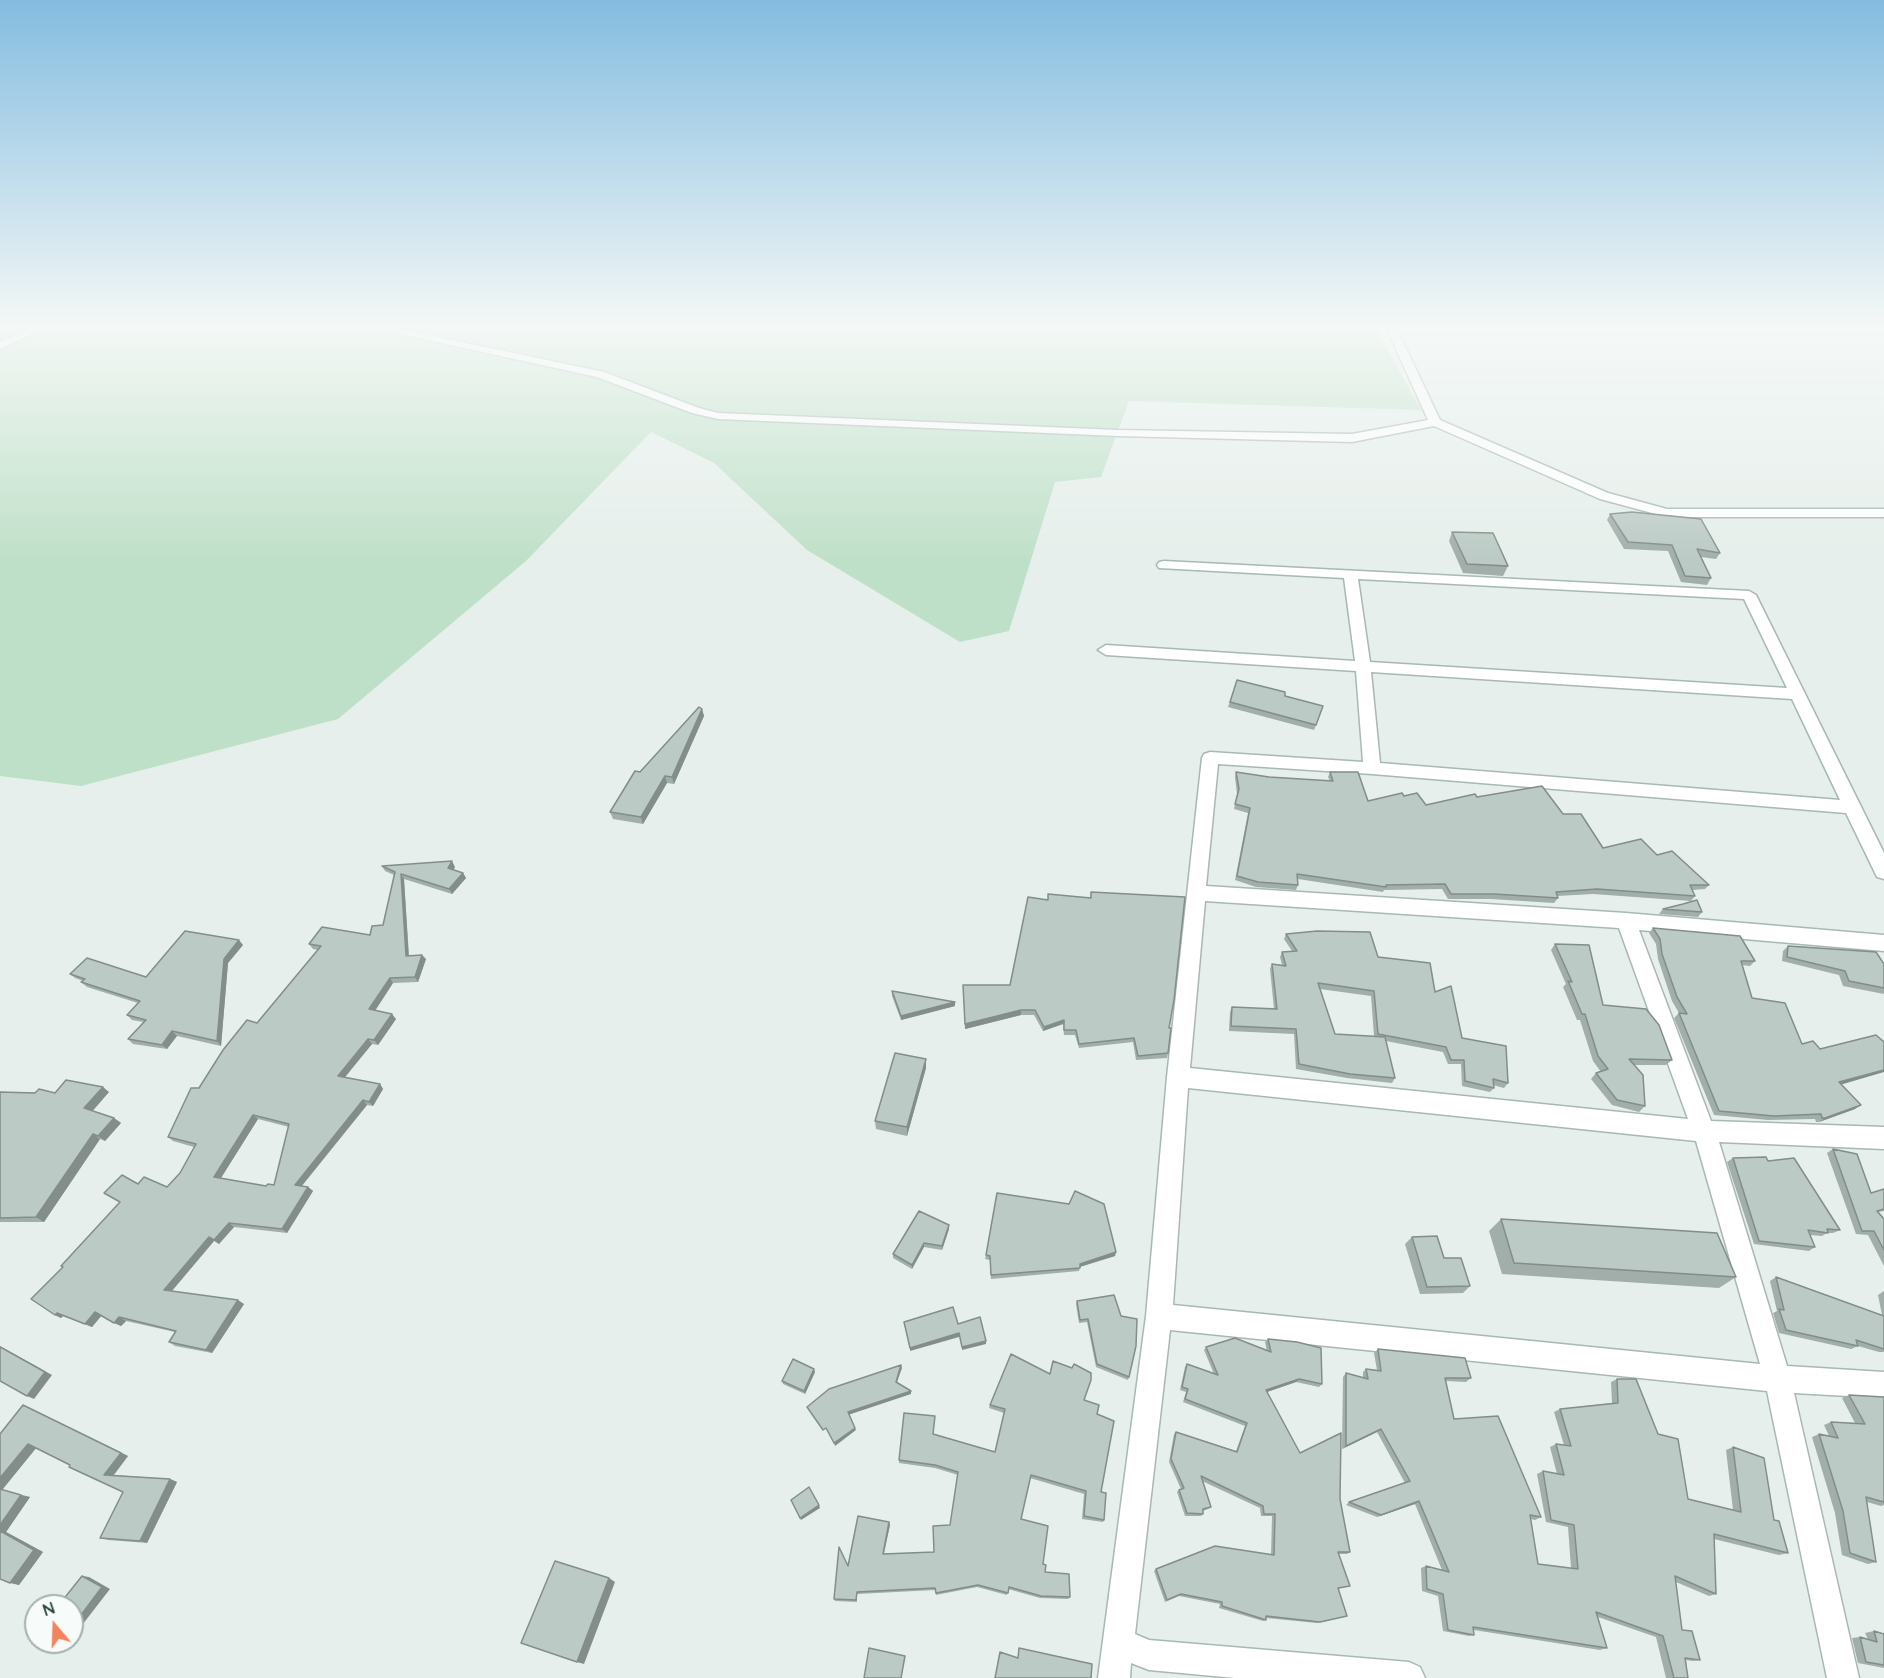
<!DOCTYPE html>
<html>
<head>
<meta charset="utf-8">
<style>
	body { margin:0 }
	#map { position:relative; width:1884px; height:1678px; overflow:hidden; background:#e6efeb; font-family:Quicksand,sans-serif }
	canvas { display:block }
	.north { position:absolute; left:24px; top:1594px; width:60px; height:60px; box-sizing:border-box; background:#f7fbf9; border:2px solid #a3b1ad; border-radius:50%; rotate:341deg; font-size:16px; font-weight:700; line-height:24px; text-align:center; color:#24423a }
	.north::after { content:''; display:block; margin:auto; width:21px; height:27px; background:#f4845f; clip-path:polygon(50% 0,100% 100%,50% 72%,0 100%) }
</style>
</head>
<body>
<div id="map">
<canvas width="1884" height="1678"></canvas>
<div class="north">N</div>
</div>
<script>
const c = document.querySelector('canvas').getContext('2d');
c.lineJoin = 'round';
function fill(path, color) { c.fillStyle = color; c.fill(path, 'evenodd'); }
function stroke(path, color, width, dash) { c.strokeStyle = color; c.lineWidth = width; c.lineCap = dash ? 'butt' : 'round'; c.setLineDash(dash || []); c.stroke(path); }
fill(new Path2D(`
	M0 327H1375L1421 410 1129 401 1101 477 1055 482 1009 631 960 642 807 550 714 463 651 432 526 561 338 719 81 786 0 776Z`), '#bfe0c8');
const minor = new Path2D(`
	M32 327H46L0 349V342Z
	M369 327H390L604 372 699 408 718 413 1118 430 1352 434 1428 420 1386 327H1396L1440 420 1608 493 1667 509H1884V517H1667L1600 499 1434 426 1352 442 1118 436 718 419 692 413 597 377Z
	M1164 561 1749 591 1756 595 1884 853V879L1877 877 1846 813 1372 774 1218 764 1206 886 1626 913 1884 935V951L1639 930 1711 1121 1884 1127V1149L1719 1142 1787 1366 1884 1372V1398L1794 1393 1859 1678H1827L1767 1391 1170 1330 1135 1634 1149 1640 1409 1662 1420 1667 1425 1678H1235L1149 1670 1131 1663 1130 1678H1098L1146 1316 1167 1077 1202 758 1204 754 1210 752 1363 762 1356 671 1106 655 1098 650 1106 645 1355 661 1344 578 1159 568 1157 565 1159 562ZM1358 579 1744 599 1787 688 1370 662ZM1371 672 1792 699 1840 800 1380 763ZM1205 901 1619 928 1688 1119 1190 1068ZM1188 1088 1696 1141 1760 1364 1173 1305Z`);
stroke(minor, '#a8b8b2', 3);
fill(minor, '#fff');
fill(new Path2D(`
	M1610 514 1720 553 1716 559 1701 557 1711 578 1707 585 1681 582 1668 551 1624 549 1607 520Z
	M1452 532 1508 566 1503 576 1463 573 1449 541Z
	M1237 680 1285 696 1323 706 1314 730 1228 707Z
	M702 709 704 716 674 784 667 783 643 824 613 819 610 812 640 772Z
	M1236 772 1269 777 1330 781 1328 777 1330 772 1368 801 1404 796 1426 805 1477 797 1563 814 1603 848 1657 855 1709 885 1705 889 1692 890 1695 896 1691 901 1593 894 1557 896 1558 898 1554 903 1491 899H1448L1442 889 1384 890 1383 892 1298 879V885L1296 890 1256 887 1235 880 1248 813 1234 809 1237 794 1235 777Z
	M382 866 455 867 453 870 463 873 466 878 452 894 404 879 409 956 426 959 418 982 393 983 375 1010 396 1019 378 1045 372 1044 344 1077 380 1084 383 1089 373 1106 367 1105 302 1186 308 1187 313 1191 287 1233 234 1227 219 1244 214 1241 172 1291 244 1304 212 1353 175 1346 169 1342 175 1332 126 1321 121 1326 101 1316 92 1327 63 1316 61 1318 55 1315 63 1267 120 1202 104 1193 138 1184 167 1187 180 1173 194 1147 173 1141 168 1137 199 1088 257 1023 318 950 313 949 309 944 370 935 383 925 394 875 385 871ZM258 1119 289 1127 274 1185 266 1186 221 1178Z
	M1091 892 1169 1028 1168 1053 1167 1058 1136 1060 1133 1042 1079 1048 1075 1035H1064L1063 1024 1043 1031 1034 1015H1021L965 1029 963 989 1010 985 1048 900 1090 898Z
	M1663 909 1702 912 1698 917 1659 914Z
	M1653 928 1755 961 1750 966 1742 965 1752 998 1802 1044 1841 1085 1855 1109 1819 1122H1816L1815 1119 1768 1120 1714 1115 1674 1018 1679 1013 1672 1001 1658 959 1656 944 1649 933Z
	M1286 934 1378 957 1435 992 1462 1038 1508 1083 1504 1088 1493 1085 1494 1088 1490 1092 1462 1086 1461 1064H1448L1443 1052 1386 1041 1395 1078 1392 1083 1347 1078 1296 1069 1294 1034 1229 1031 1230 1012 1232 1007 1274 1009 1270 969 1272 964 1282 965 1280 957 1282 952 1292 951 1284 939ZM1320 989 1371 996 1374 1036 1335 1034Z
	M1555 944 1603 1005 1672 1060 1666 1065H1634L1645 1106 1639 1112 1612 1105 1591 1079 1596 1073 1601 1072 1593 1061 1580 1020H1577L1563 987 1566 984 1551 950Z
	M243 945 228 963 221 1046 177 1036 167 1049 133 1044 128 1039 143 1022 132 1020 127 1015 138 1003 87 987 81 982 83 981 75 978 70 974 146 977Z
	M1788 946 1884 964V994L1843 986 1839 975 1782 961 1783 951Z
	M892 991 955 1002V1006L901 1020 892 996Z
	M926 1059V1068L907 1136 876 1129 875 1121Z
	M0 1092 55 1093 109 1092 92 1111 114 1118 121 1123 105 1141 100 1139 44 1222H0Z
	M1833 1149 1871 1193 1884 1189V1211L1878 1212 1884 1219V1266L1868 1235 1856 1234 1827 1153Z
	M1733 1158 1768 1161 1840 1230 1833 1233H1827L1822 1236 1810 1235 1815 1247 1809 1251 1754 1244 1727 1162Z
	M1501 1219 1736 1277 1719 1288 1502 1274 1489 1231Z
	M949 1229 942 1250 924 1247 912 1269 893 1258V1254Z
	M1412 1237 1470 1286 1463 1293 1420 1294 1405 1244Z
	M1116 1252 1115 1256 1080 1267 1079 1271 991 1279 990 1260 985 1259 986 1255Z
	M1776 1277 1882 1315 1878 1295 1884 1291V1352H1879L1858 1346 1851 1349 1779 1333 1773 1313 1777 1311 1770 1281Z
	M1077 1301 1121 1316 1129 1377 1128 1380 1096 1367 1087 1322 1079 1323 1076 1304Z
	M1268 1339 1322 1384 1319 1387 1296 1382 1267 1392 1300 1453 1340 1499 1350 1552 1347 1554H1338L1350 1586 1338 1589 1347 1616 1344 1617 1317 1623 1266 1618V1620L1263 1621 1219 1608 1220 1604 1179 1596 1165 1602 1154 1571 1156 1569 1271 1555 1272 1516H1261L1260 1508 1202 1481 1211 1507 1208 1509 1203 1511V1514L1201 1516H1185L1177 1492 1179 1490 1181 1489 1169 1462 1174 1434 1176 1432 1236 1451 1245 1426 1183 1402 1186 1392 1180 1390 1185 1367 1187 1364 1214 1374 1204 1350 1206 1347 1267 1351 1265 1342Z
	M1378 1349 1471 1378 1466 1382 1446 1381 1454 1419 1541 1517 1535 1520 1531 1519 1538 1564 1571 1568 1568 1527 1546 1522 1537 1474 1543 1471 1557 1474 1550 1447 1556 1444 1564 1445 1554 1412 1560 1409 1612 1403 1611 1382 1617 1379 1658 1434 1688 1499 1733 1510 1726 1450 1733 1447 1774 1520 1788 1553 1779 1555 1714 1539 1716 1594 1709 1596 1676 1582 1682 1630 1700 1660 1693 1661 1686 1660 1688 1678H1666L1656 1637 1598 1617 1607 1648 1600 1650 1474 1630V1635L1469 1636 1443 1631 1438 1596 1422 1591 1421 1568 1426 1566 1442 1570 1415 1504 1377 1517 1346 1505 1349 1502 1405 1483 1377 1432 1342 1449 1343 1377 1346 1373 1363 1378V1372L1366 1369 1377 1370 1374 1353Z
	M815 1372 805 1394 783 1384 782 1381Z
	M1849 1395 1884 1397V1505L1881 1506 1867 1502 1876 1562 1868 1564 1842 1555 1835 1513 1812 1437 1819 1434 1829 1436 1824 1425 1831 1422 1855 1423 1842 1398Z
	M1084 1400 1097 1414 1101 1492 1104 1520 1103 1522 1082 1519 1084 1494 1030 1478 1021 1519 1043 1564 1045 1572 1070 1597 1068 1599 1040 1598 1008 1589 1007 1595 977 1587 936 1595 935 1590 857 1594V1602L835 1601 834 1599 848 1566 889 1522 890 1525 884 1554 934 1552 950 1525 958 1475 935 1468 899 1463V1460L934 1434 995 1452 1004 1413 989 1408 990 1405Z
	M23 1405 128 1456 114 1475 170 1479 177 1482 147 1543 108 1540 100 1538 123 1492 36 1448 2 1490 30 1497 6 1532 43 1552 19 1585 0 1579V1434Z
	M1874 1631 1884 1634V1668L1858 1663 1852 1638 1860 1637 1868 1639 1865 1633Z`), '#a1aea9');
fill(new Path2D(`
	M702 709 704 716 674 784 672 777Z
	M665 776 667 783 643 824 641 817Z
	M452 861 455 867 451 874 448 868Z
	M463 873 466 878 452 894 449 889Z
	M401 874 404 879 409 961 406 956Z
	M239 940 243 945 228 963 221 1046 217 1041 224 959Z
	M422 955 426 959 418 982 415 977Z
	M390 978 393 983 373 1014 369 1009Z
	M955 1002V1006L901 1020V1016Z
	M1021 1010V1015L965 1029V1024Z
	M392 1014 396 1019 378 1045 374 1040Z
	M1064 1020 1063 1024 1043 1031 1044 1027Z
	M172 1031 177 1036 167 1049 162 1045Z
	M368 1039 372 1044 342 1081 338 1076Z
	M926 1059V1068L907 1136V1127Z
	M1884 1070V1072L1833 1087 1839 1082Z
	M380 1084 383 1089 373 1106 369 1102Z
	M103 1087 109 1092 90 1114 84 1108Z
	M363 1100 367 1105 299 1189 295 1185Z
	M1861 1105 1855 1109 1819 1122 1825 1118Z
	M253 1115 258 1119 219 1181 214 1177Z
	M114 1118 121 1123 105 1141 98 1136Z
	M93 1134 100 1139 44 1222 36 1217Z
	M308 1187 313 1191 287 1233 282 1229Z
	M229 1223 234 1227 219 1244 214 1240Z
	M949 1225V1229L942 1250V1246Z
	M209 1237 214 1241 170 1293 164 1290Z
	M924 1243V1247L912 1269V1265Z
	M1116 1252 1115 1256 1079 1267 1080 1264Z
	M238 1300 244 1304 212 1353 206 1350Z
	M95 1312 102 1315 92 1327 85 1324Z
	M57 1313 63 1316 61 1318 55 1315Z
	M119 1317 126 1321 121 1326 114 1323Z
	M959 1333V1337L910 1351V1348Z
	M986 1341V1344L962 1350V1347Z
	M0 1346 52 1375 34 1399 27 1396Z
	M901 1365 902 1368 896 1385V1382Z
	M814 1369 815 1372 805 1394 804 1391Z
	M1299 1379 1296 1382 1264 1393 1266 1390Z
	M911 1391V1394L848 1415V1412Z
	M23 1405 31 1409 128 1456 112 1477 104 1475Z
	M855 1428 856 1430 835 1446 834 1443Z
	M1381 1429 1377 1432 1342 1449 1346 1446Z
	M28 1444 37 1447 2 1490H0V1478Z
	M170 1479 177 1482 147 1543 140 1541Z
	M21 1495 30 1497 6 1532 43 1552 19 1585 10 1583 0 1531V1525Z
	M1419 1501 1415 1504 1377 1517 1381 1515Z
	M819 1505 820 1508 801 1520 800 1518Z
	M889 1522 890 1525 883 1556V1554Z
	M82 1576 89 1577 110 1589 79 1629 72 1628V1627Z
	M609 1578 615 1582 584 1664 577 1662Z`), '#838d89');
const building = new Path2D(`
	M1632 512 1701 519 1720 553 1697 549 1711 578 1685 576 1672 545 1628 542 1610 514Z
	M1452 532 1493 533 1508 566 1467 564Z
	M1237 680 1285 692V696L1323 706 1316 725 1230 702Z
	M699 707 702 709 672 777 665 776 641 817 610 812 635 771 640 772Z
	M1236 772 1269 777 1333 781 1330 772H1358L1368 801 1402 793 1404 796 1417 793 1426 805 1475 794 1477 797 1542 786 1563 814H1581L1603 848 1641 839 1657 855 1672 851 1709 885H1690L1695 896 1597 889 1556 892 1558 898 1494 894H1451L1445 884 1386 885V887L1297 874 1298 885 1258 882 1237 876 1250 808 1235 804 1239 789Z
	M452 861 448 868 463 873 449 889 401 874 406 956 422 955 415 977 390 978 369 1009 392 1014 374 1040 368 1039 338 1076 380 1084 369 1102 363 1100 295 1185 308 1187 282 1229 229 1223 214 1240 209 1237 164 1290 238 1300 206 1350 169 1342 176 1331 119 1317 114 1323 95 1312 85 1324 57 1313 55 1315 31 1299 63 1267 61 1266 120 1202 104 1193 122 1175 138 1184 144 1177 167 1187 180 1173 196 1144 168 1137 191 1088H199L223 1050 247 1020 257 1023 321 946 309 944 322 927 370 935 372 926 383 925 395 872 382 866ZM253 1115 289 1124 274 1185 268 1184 266 1186 214 1177Z
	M1091 892 1185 897 1174 1000 1169 1028H1171L1168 1053 1138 1056 1134 1038 1079 1044 1076 1030H1064V1020L1044 1027 1035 1010H1021L965 1024 963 985H1010L1028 897 1048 900V894L1091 898Z
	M1697 900 1702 912 1663 909 1683 904Z
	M1653 928 1740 936 1755 961H1741L1752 998 1785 1003 1802 1044 1813 1041 1820 1049 1876 1035 1884 1042V1070L1839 1082 1861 1105 1825 1118H1822L1821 1114 1774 1116 1719 1111 1679 1013 1687 1014 1677 997 1662 954 1660 939Z
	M185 931 239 940 224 959 217 1041 172 1031 162 1045 128 1039 146 1020 127 1015 140 1001 81 982 85 979 70 974 87 958 146 977Z
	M1317 931 1370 932 1378 957 1430 963 1435 992 1451 986 1462 1038 1506 1046 1508 1083 1493 1079 1494 1088 1465 1081 1464 1060H1451L1446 1047 1378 1034 1374 991 1318 983 1335 1034 1385 1037 1395 1078 1350 1074 1299 1064 1296 1029 1231 1026 1232 1007 1277 1009 1272 964 1286 966 1282 952 1297 951 1286 934Z
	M1555 944 1589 945 1603 1005 1646 1009 1659 1025 1672 1060 1629 1059 1643 1075 1645 1106 1617 1100 1596 1073 1608 1069 1598 1056 1585 1014H1582L1568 981 1572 982Z
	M1788 946 1876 952 1884 964V988L1849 981 1845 971 1787 957Z
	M892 991 955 1002 901 1016Z
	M895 1053 926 1059 907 1127 875 1121Z
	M66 1080 103 1087 84 1108 114 1118 98 1136 93 1134 36 1217 0 1218V1092L35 1093 39 1089 55 1093Z
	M1833 1149 1857 1154 1871 1193 1884 1189V1209L1877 1211 1884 1219V1250L1874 1231H1862Z
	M1766 1157 1768 1161 1794 1158 1840 1230 1827 1229 1828 1233 1808 1230 1815 1247 1759 1241 1733 1158Z
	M1075 1191 1104 1204 1116 1252 1080 1264V1268L991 1275 990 1256 986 1255 997 1193 1069 1204Z
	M919 1211 949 1225 942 1246 924 1243 912 1265 893 1254Z
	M1501 1219 1717 1233 1736 1277 1514 1263Z
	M1437 1236 1444 1258H1461L1470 1286 1427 1287 1412 1237Z
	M1776 1277 1884 1316V1349L1856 1340 1858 1346 1786 1330 1779 1309 1784 1310Z
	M1114 1295 1121 1316 1137 1319 1136 1346 1129 1377 1097 1364 1088 1319 1080 1320 1077 1301Z
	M953 1307 958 1324 980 1317 986 1341 962 1347 959 1333 910 1348 904 1322Z
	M1235 1338 1271 1352 1268 1339 1297 1342 1321 1348 1322 1384 1299 1379 1266 1390 1300 1453 1341 1433 1340 1499 1350 1552H1338L1350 1586 1338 1588 1347 1616 1320 1622 1266 1616V1620L1222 1606V1602L1181 1594 1167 1600 1156 1569 1215 1546 1274 1555 1275 1514H1264L1263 1506 1201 1476 1211 1507 1203 1509V1514L1187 1513 1179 1490 1184 1488 1171 1459 1176 1432 1237 1452 1247 1423 1185 1399 1188 1389 1182 1387 1187 1364 1218 1375 1206 1347Z
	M0 1347 45 1372 27 1396 0 1381Z
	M1378 1349 1465 1358 1471 1378H1445L1454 1419 1498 1416 1541 1517 1530 1515 1538 1564 1578 1569 1574 1525 1551 1520 1543 1471 1564 1475 1556 1444 1571 1446 1560 1409 1618 1403 1617 1379H1636L1658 1434 1678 1439 1688 1499 1741 1512 1733 1447 1764 1458 1774 1520 1779 1521 1788 1553 1714 1534 1716 1594 1675 1576 1682 1630 1692 1631 1700 1660 1685 1658 1688 1678H1674L1663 1636 1596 1612 1607 1648 1473 1627 1474 1635 1448 1630 1443 1594 1427 1589 1426 1566 1449 1572 1419 1501 1381 1515 1349 1502 1410 1481 1381 1429 1346 1446V1373L1368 1379 1366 1369 1381 1371Z
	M1011 1354 1050 1374 1053 1361 1072 1368 1074 1364 1091 1373V1380L1084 1400 1099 1405 1097 1414 1114 1421 1101 1492 1106 1493 1104 1520 1084 1516 1086 1491 1031 1475 1021 1519 1048 1526 1043 1564 1046 1565 1045 1572 1069 1574 1070 1597 1041 1596 1009 1587 1008 1593 978 1585 936 1593 935 1588 857 1592 856 1600 834 1599 839 1547 848 1566 858 1516 889 1522 883 1554 934 1552 933 1526 950 1525 958 1472 935 1465 899 1460 904 1413 935 1416 933 1434 995 1452 1005 1409 990 1405Z
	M793 1359 814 1369 804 1391 782 1381Z
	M901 1365 896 1382 911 1391 848 1412 855 1428 834 1443 826 1428 823 1430 807 1407 829 1389Z
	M1849 1395 1884 1397V1502L1866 1497 1876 1562 1850 1553 1843 1511 1819 1434 1838 1438 1831 1422 1865 1424Z
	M23 1405 121 1453 104 1475 170 1479 140 1541 100 1538 123 1492 69 1467 70 1465 28 1444 0 1478V1434Z
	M809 1487 819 1505 800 1518 791 1500Z
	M0 1489 21 1495 0 1525Z
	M0 1531 34 1550 10 1583 0 1579Z
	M555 1561 609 1578 577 1662 521 1643Z
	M82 1576 102 1587 72 1627V1606H58Z
	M1874 1631 1884 1634V1665L1866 1662 1860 1637 1877 1642Z
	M869 1648 905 1656 901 1678H864Z
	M1019 1648 1092 1664 1091 1678H995L1000 1652 1018 1658Z`);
fill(building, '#bbcac4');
stroke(building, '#838d89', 1.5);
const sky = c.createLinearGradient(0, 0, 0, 562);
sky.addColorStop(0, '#84bce0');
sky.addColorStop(0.58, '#f4f8f6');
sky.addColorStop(1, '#f4f8f600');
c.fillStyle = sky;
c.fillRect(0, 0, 1884, 562);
</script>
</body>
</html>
